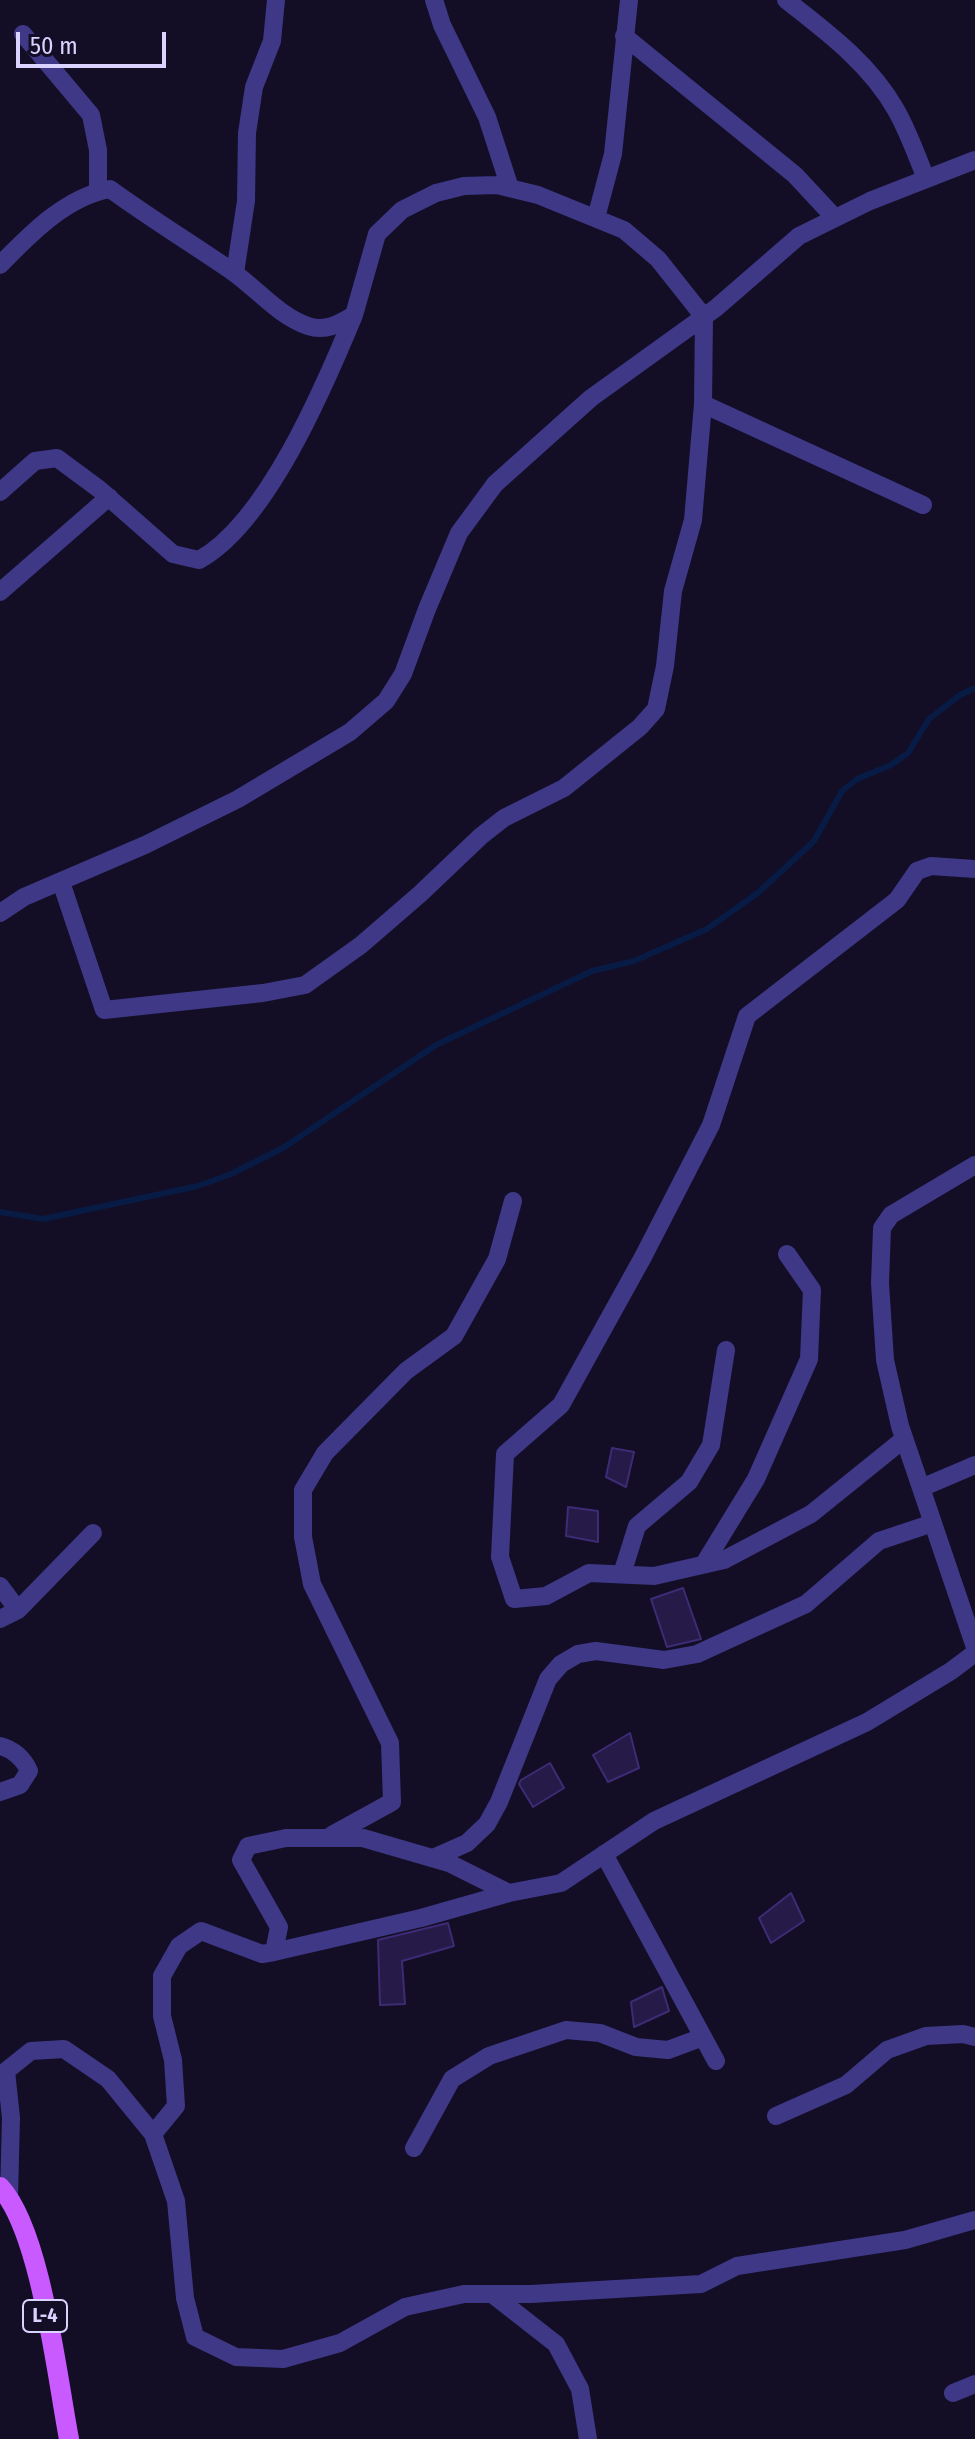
<!DOCTYPE html>
<html>
<head>
<meta charset="utf-8">
<style>
	body { margin:0 }
	#map { position:relative; width:975px; height:2439px; overflow:hidden; background:#130e26; font-family:"Fira Sans Condensed",sans-serif }
	canvas { display:block }
	.scale { position:absolute; left:16px; top:32px; width:150px; height:36px; box-sizing:border-box; border:4px solid #dad3ff; border-top:0; padding-left:10px; font-size:24px; line-height:28px; white-space:nowrap; color:#dad3ff; -webkit-text-stroke:6px #130e26; paint-order:stroke }
</style>
</head>
<body>
<div id="map">
<canvas width="975" height="2439"></canvas>
<div class="scale">50 m</div>
</div>
<script>
const c = document.querySelector('canvas').getContext('2d');
c.lineJoin = 'round';
function stroke(path, color, width, dash) { c.strokeStyle = color; c.lineWidth = width; c.lineCap = dash ? 'butt' : 'round'; c.setLineDash(dash || []); c.stroke(path); }
function fill(path, color) { c.fillStyle = color; c.fill(path, 'evenodd'); }
function write(font, color, halo, rows, align = 'center') {
  c.font = font + ' "Fira Sans Condensed",sans-serif'; c.lineWidth = 8; c.setLineDash([]); c.textBaseline = 'middle'; c.strokeStyle = halo; c.fillStyle = color; for (const [text, x, y, turn = 0] of rows) {
    c.save(); c.translate(x, y); c.rotate((+turn || 0) * Math.PI / 180); c.textAlign = isNaN(turn) ? turn : align; if (halo) c.strokeText(text, 0, 0); c.fillText(text, 0, 0); c.restore();
  }
}
stroke(new Path2D(`
	M0 1212 43 1219 198 1186 231 1174 283 1148 436 1045 592 971 634 961 707 929 759 892 814 841 842 791 857 779 891 765 908 753 929 719 960 695 975 688`), '#081b45', 6);
const building = new Path2D(`
	M612 1448 634 1452 626 1487 606 1477Z
	M568 1507 598 1511V1542L566 1536Z
	M683 1588 701 1639 667 1647 651 1599Z
	M630 1733 639 1768 608 1782 593 1755Z
	M550 1763 564 1788 533 1807 519 1784 521 1780Z
	M791 1893 804 1921 771 1943 759 1918Z
	M448 1923 454 1946 402 1961 405 2004 380 2005 378 1940Z
	M662 1987 669 2011 634 2027 631 2002Z`);
fill(building, '#251a48');
stroke(building, '#3d2b75', 2);
stroke(new Path2D(`
	M434 0 442 25 487 117 510 188
	M786 0C827 32 870 64 896 110 908 131 917 156 926 179
	M23 34 91 115 98 150V191
	M624 36 795 175 835 218
	M596 218 613 154 629 0
	M0 265C30 234 66 197 110 189 150 218 192 244 233 272 257 289 279 316 308 326 326 332 339 324 354 315L377 234 402 210 436 193 464 186 497 185 538 195 624 230 658 259 704 317 703 404 693 520 673 591 665 666 656 709 640 727 564 788 504 818 481 836 420 894 361 945 305 985 263 993 104 1010 61 882
	M235 273 246 201 247 133 254 87 272 41 276 0
	M703 404 923 505
	M0 492 35 461 57 458 99 489 173 554 199 560C267 523 325 385 354 315
	M0 592 109 497
	M0 913 24 897 145 845 238 799 350 732 386 701 403 674 427 609 459 533 495 484 591 398 716 308 799 236 870 201 975 160
	M975 1165 891 1215 882 1228 880 1283 885 1360 900 1426 975 1647
	M904 1439 811 1514 724 1560 654 1576 589 1573 546 1596 514 1599 500 1557 505 1454 561 1405 643 1257 711 1125 747 1016 897 900 917 871 931 866 975 869
	M921 1488 975 1465
	M704 1564 756 1479 809 1359 812 1290 787 1254
	M622 1574 637 1526 689 1482 711 1445 726 1350
	M0 1586 18 1610
	M0 1619 18 1610 93 1533
	M0 1746C13 1749 24 1759 29 1771L20 1785 0 1792
	M332 1835 392 1802 390 1743 312 1584 303 1537V1490L325 1453 406 1371 454 1336 497 1259 513 1201
	M604 1854 716 2061
	M433 1858 467 1843 487 1824 499 1802 548 1679 561 1664 578 1654 596 1651 664 1660 697 1654 806 1604 879 1541 933 1523
	M274 1952 421 1918 509 1893
	M776 2116 846 2085 887 2050 926 2036 963 2034 975 2037
	M153 2134 176 2106 173 2060 162 2016V1976L179 1946 201 1931 262 1954 274 1952 279 1927 241 1860 248 1846 286 1838H363L449 1863 509 1893 561 1883 654 1821 867 1722 951 1671 975 1653
	M414 2148 452 2079 489 2056 566 2030 600 2033 636 2047 668 2050 703 2037
	M9 2196 11 2118 6 2071 31 2051 64 2049 108 2079 153 2134 176 2201 185 2298 195 2337 236 2357 283 2359 340 2343 405 2307 464 2294H531L701 2284 737 2266 905 2240 975 2220
	M492 2294 556 2344 580 2389 588 2439
	M953 2393 975 2384`), '#3e3887', 18);
stroke(new Path2D(`
	M0 2187C41 2231 57 2377 69 2439`), '#c95aff', 20);
for (const [x, y, w] of [
	[45,2316,44]
]) { const box = new Path2D(); box.roundRect(x - w / 2, y - 16, w, 32, 6); c.fillStyle = '#130e26'; c.fill(box); stroke(box, '#dad3ff', 2); }
write('bold 20px', '#dad3ff', null, [
	["L-4",45,2316]
]);
</script>
</body>
</html>
